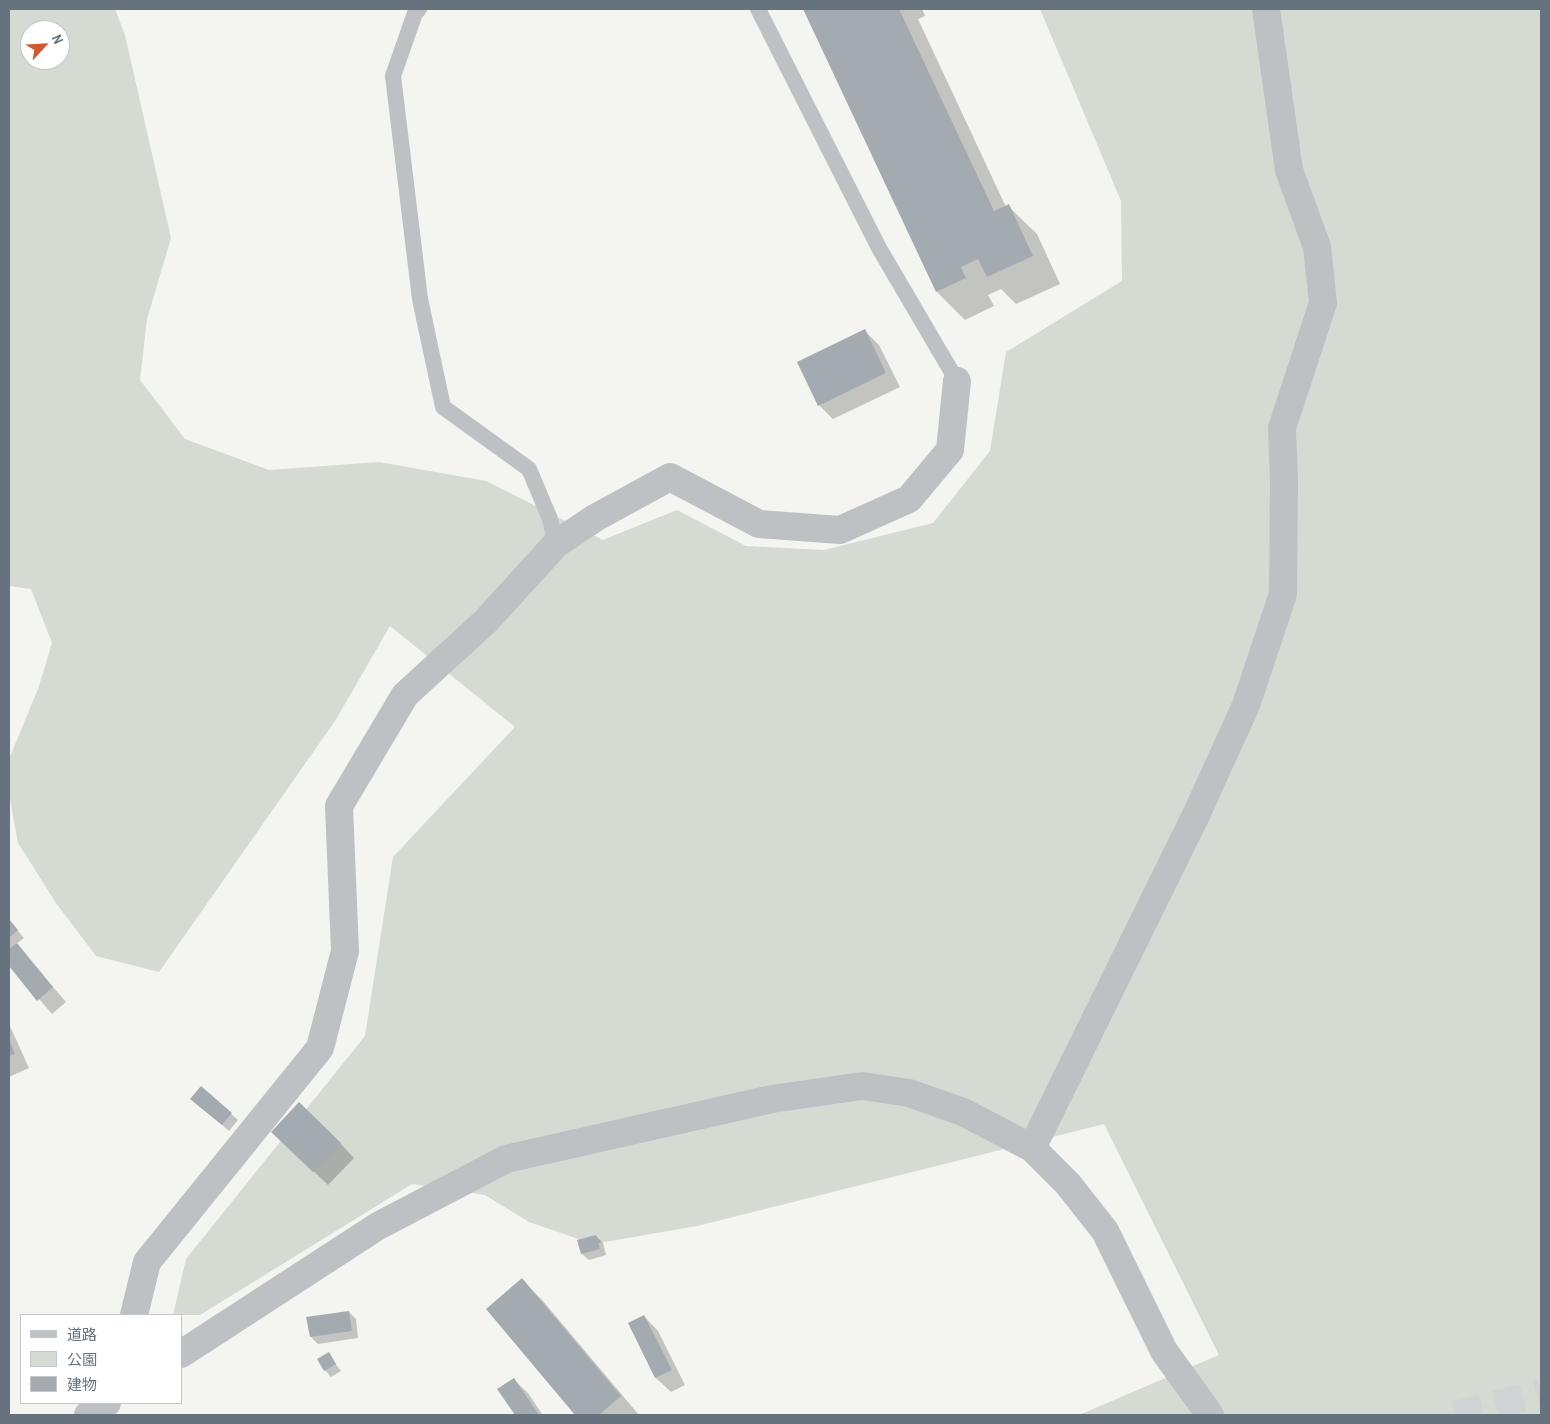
<!DOCTYPE html>
<html>
<head>
<meta charset="utf-8">
<style>
	body { margin:0 }
	#map { position:relative; width:1550px; height:1424px; overflow:hidden; background:#f4f4f0; font-family:"Archivo Narrow","Noto Sans JP",sans-serif }
	canvas { display:block }
	.frame { position:absolute; inset:0; border:10px solid #66737e; pointer-events:none }
	.legend { position:absolute; left:20px; top:1314px; width:162px; height:90px; box-sizing:border-box; background:#fff; border:1px solid #c2c7cb; margin:0; padding:6px 9px; list-style:none; font-size:15px; color:#66737e }
	.legend li { display:flex; align-items:center; gap:10px; height:25px }
	.legend b { width:25px; border:1px solid #c2c7cb }
	.north { position:absolute; left:20px; top:20px; width:50px; height:50px; box-sizing:border-box; background:#fff; border:1px solid #c2c7cb; border-radius:50%; rotate:65deg; font-size:14px; font-weight:700; line-height:20px; text-align:center; color:#66737e }
	.north::after { content:''; display:block; margin:auto; width:18px; height:22px; background:#d05934; clip-path:polygon(50% 0,100% 100%,50% 72%,0 100%) }
</style>
</head>
<body>
<div id="map">
<canvas width="1550" height="1424"></canvas>
<div class="frame"></div>
<ul class="legend">
<li><b style="height:6px;background:#bdc1c4"></b>道路</li>
<li><b style="height:14px;background:#d5dad2"></b>公園</li>
<li><b style="height:14px;background:#a4abb0"></b>建物</li>
</ul>
<div class="north">N</div>
</div>
<script>
const c = document.querySelector('canvas').getContext('2d');
c.lineJoin = 'round';
function fill(path, color) { c.fillStyle = color; c.fill(path, 'evenodd'); }
function stroke(path, color, width, dash) { c.strokeStyle = color; c.lineWidth = width; c.lineCap = dash ? 'butt' : 'round'; c.setLineDash(dash || []); c.stroke(path); }
fill(new Path2D(`
	M9 9H115L125 35 171 238 147 319 140 380 185 439 269 470 379 462 486 481 603 540 677 510 746 546 824 550 933 523 990 451 1006 352 1122 281 1121 201 1040 9H1541V1415H1079L1219 1355 1104 1124 697 1226 593 1244 529 1222 485 1195 412 1184 200 1315H173L186 1259 365 1036 393 857 515 727 390 626 335 721 159 972 96 956 56 903 18 843 9 794V759L38 689 52 643 31 589 9 586ZM30 30H60V60H30Z`), '#d5dad2');
fill(new Path2D(`
	M805 9H922L925 16 918 19 1006 207 1008 206 1037 234 1060 284 1016 304 1001 289 988 295 994 306 965 320 937 292Z
	M865 331 879 345 900 387 833 419 819 405Z
	M9 920 24 938 16 944 66 1002 52 1014 9 964Z
	M9 1024 29 1068 9 1077Z
	M199 1105 231 1114 238 1120 229 1131Z
	M340 1143 354 1158 328 1185 287 1146Z
	M596 1236 603 1243 606 1255 589 1260 582 1254 579 1241Z
	M522 1280 543 1301 639 1415H576L488 1309Z
	M349 1312 356 1319 358 1338 318 1344 311 1337Z
	M644 1316 658 1331 685 1385 671 1392 656 1378 630 1323Z
	M328 1354 341 1371 331 1377 325 1370Z
	M513 1379 528 1393 542 1414 516 1415 499 1389Z`), '#0003');
fill(new Path2D(`
	M803 9H899L994 211 1009 204 1033 256 987 277 978 259 961 267 966 278 936 292Z
	M865 329 886 373 818 406 797 362Z
	M9 919 18 930 9 938Z
	M17 943 53 987 37 1001 9 966V949Z
	M9 1039 15 1054 9 1056Z
	M201 1086 232 1113 222 1125 190 1099Z
	M299 1102 341 1143 313 1172 271 1132Z
	M596 1235 600 1249 581 1254 577 1240Z
	M522 1278 621 1396 599 1415H575L486 1309Z
	M349 1311 352 1331 310 1337 306 1317Z
	M644 1315 672 1370 655 1378 628 1323Z
	M329 1352 336 1364 324 1371 317 1359Z
	M514 1378 539 1415H515L497 1389Z`), '#a4abb0');
stroke(new Path2D(`
	M1455 1415 1541 1393`), '#d0d4d4', 28, [28, 14]);
stroke(new Path2D(`
	M419 9 415 13 393 76 420 299 443 407 529 469 550 519 556 544
	M758 9 879 248 957 381`), '#bdc1c4', 16);
stroke(new Path2D(`
	M1032 1148 1196 815 1246 705 1283 594 1284 480 1282 428 1323 303 1317 247 1289 170 1266 9
	M134 1315 147 1262 320 1048 345 951 339 806 405 695 486 621 556 544 595 518 670 477 759 524 840 530 909 499 950 450 957 381`), '#bdc1c4', 28);
stroke(new Path2D(`
	M181 1354 378 1226 506 1159 772 1099 862 1086 909 1093 963 1112 1032 1148 1068 1184 1105 1231 1164 1351 1210 1415
	M88 1415 107 1403`), '#bdc1c4', 28);
</script>
</body>
</html>
